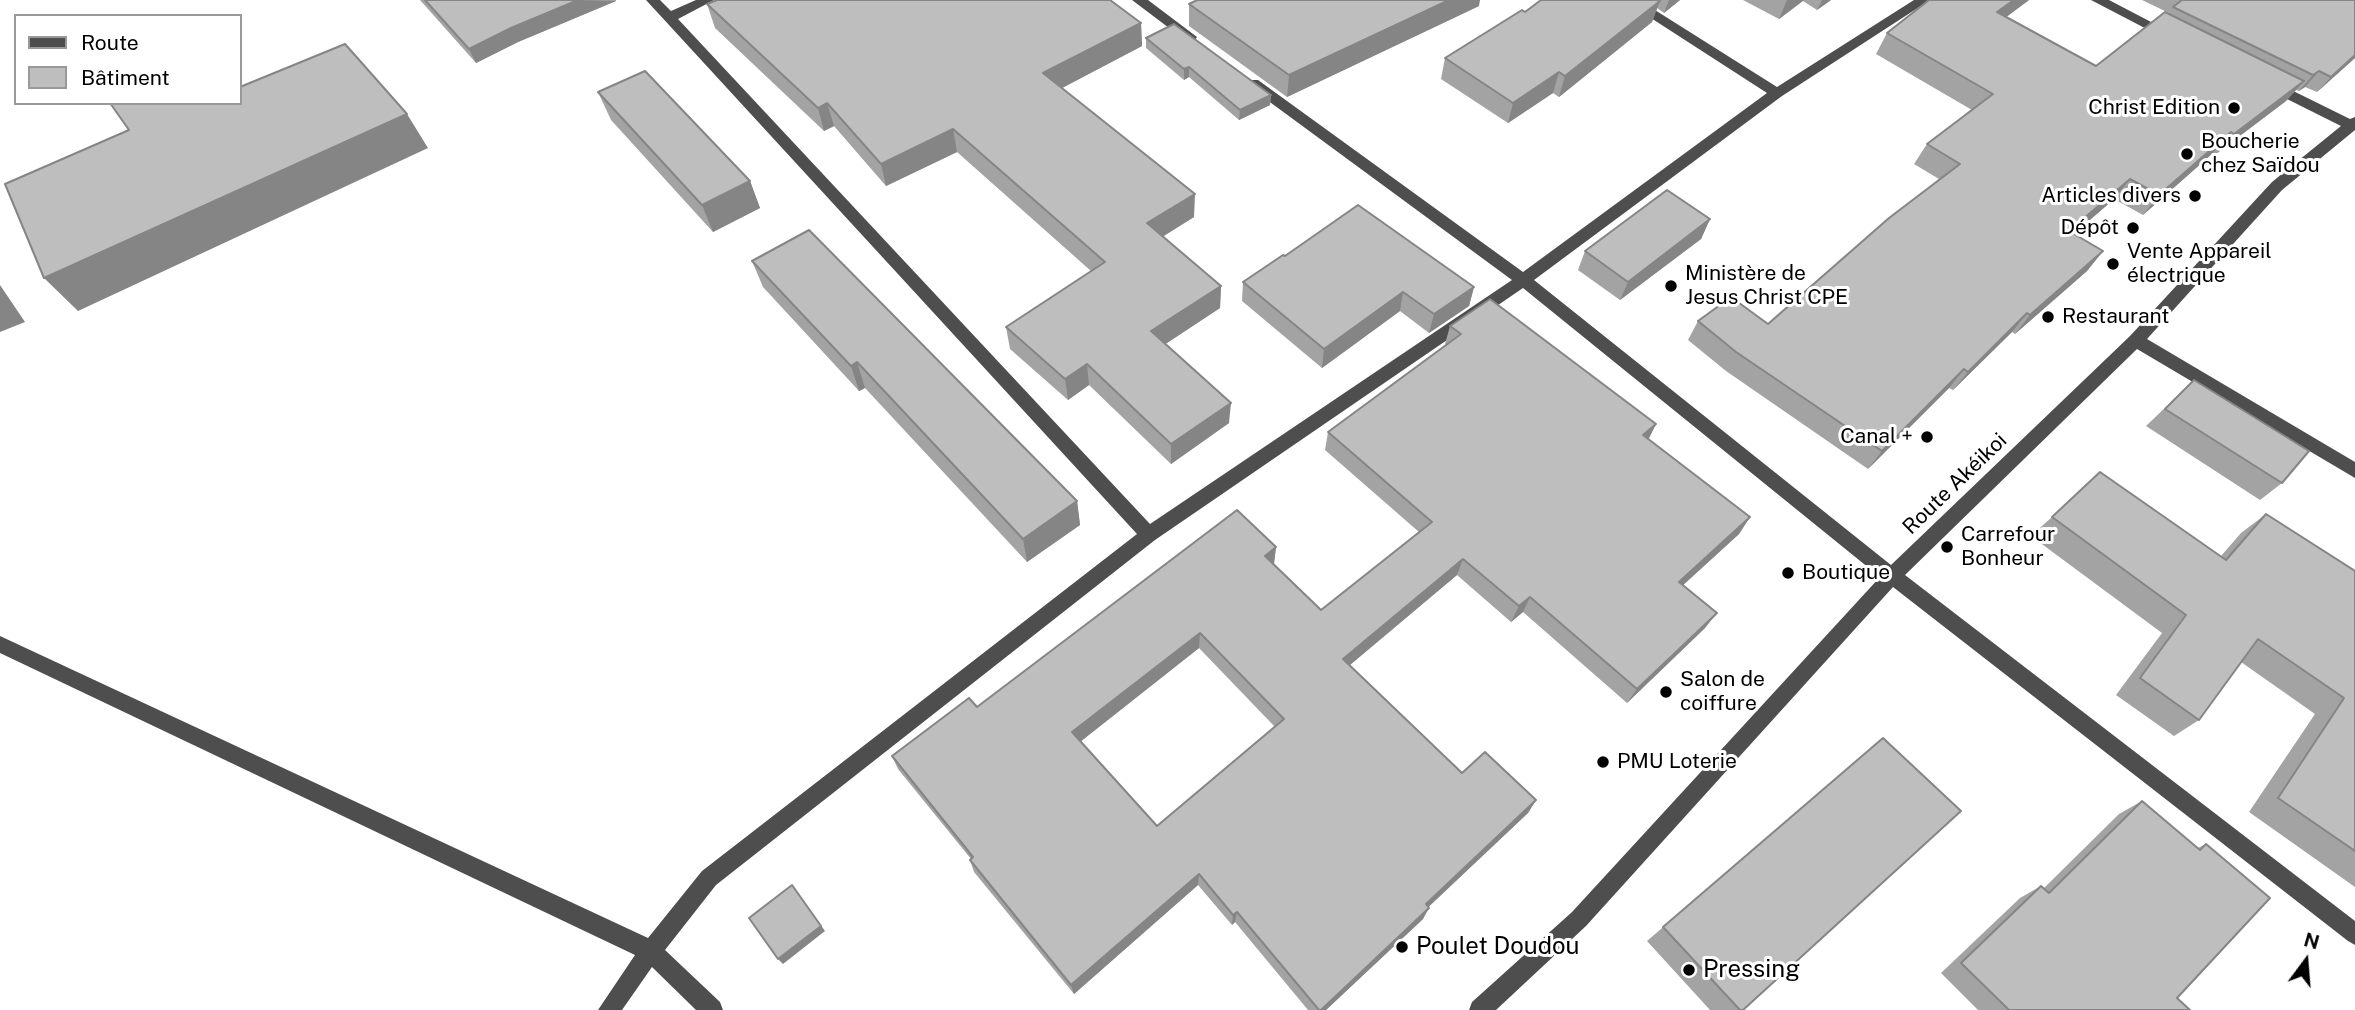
<!DOCTYPE html>
<html>
<head>
<meta charset="utf-8">
<style>
	body { margin:0 }
	#map { position:relative; width:2355px; height:1010px; overflow:hidden; background:#fff; font-family:"Public Sans",sans-serif }
	canvas { display:block }
	.legend { position:absolute; left:14px; top:14px; width:228px; height:91px; box-sizing:border-box; background:#fff; border:2px solid #999; margin:0; padding:9px 12px; list-style:none; font-size:21px; color:#000 }
	.legend li { display:flex; align-items:center; gap:14px; height:35px }
	.legend b { width:35px; border:2px solid #999 }
	.north { position:absolute; left:2271px; top:926px; width:70px; height:70px; -webkit-text-stroke:5px #fff; paint-order:stroke; rotate:16deg; font-size:19px; font-weight:700; line-height:28px; text-align:center; color:#000 }
	.north::after { content:''; display:block; margin:auto; width:24px; height:32px; background:#000; clip-path:polygon(50% 0,100% 100%,50% 72%,0 100%) }
</style>
</head>
<body>
<div id="map">
<canvas width="2355" height="1010"></canvas>
<ul class="legend">
<li><b style="height:9px;background:#4e4e4e"></b>Route</li>
<li><b style="height:19px;background:#bebebe"></b>Bâtiment</li>
</ul>
<div class="north">N</div>
</div>
<script>
const c = document.querySelector('canvas').getContext('2d');
c.lineJoin = 'round';
function fill(path, color) { c.fillStyle = color; c.fill(path, 'evenodd'); }
function stroke(path, color, width, dash) { c.strokeStyle = color; c.lineWidth = width; c.lineCap = dash ? 'butt' : 'round'; c.setLineDash(dash || []); c.stroke(path); }
function write(font, color, halo, rows, align = 'center') {
  c.font = font + ' "Public Sans",sans-serif'; c.lineWidth = 6; c.setLineDash([]); c.textBaseline = 'middle'; c.strokeStyle = halo; c.fillStyle = color; for (const [text, x, y, turn = 0] of rows) {
    c.save(); c.translate(x, y); c.rotate((+turn || 0) * Math.PI / 180); c.textAlign = isNaN(turn) ? turn : align; if (halo) c.strokeText(text, 0, 0); c.fillText(text, 0, 0); c.restore();
  }
}
fill(new Path2D(`
	M646 0H660L671 11 696 0H714L678 19 1150 524 1512 280 1248 86V80H1258L1523 272 1767 93 1623 0H1639L1777 87 1914 0H1930L1782 96 1534 280 1891 565 2130 336 2272 182 2341 126 2265 88V82H2275L2350 119 2355 117V130L2282 190 2147 339 2355 462V478L2137 349 1905 575 2355 921V945L2348 941 1893 587 1586 926 1496 1010H1469L1472 1002 1572 912 1880 577 1523 288 1155 540 716 885 665 950 720 1002 723 1010H696L652 967 622 1010H598L635 955 0 653V636L648 938 702 871 1137 534Z
	M1132 0H1148L1197 37 1195 40H1185Z
	M2091 0H2109L2174 34 2172 37H2162Z`), '#4e4e4e');
fill(new Path2D(`
	M420 0H616V1L518 42 476 63Z
	M1541 0H1680L1664 13 1657 8 1652 22 1559 97 1553 93 1508 123 1441 79 1445 58 1525 12Z
	M1743 0H1831L1817 10 1803 1 1779 19Z
	M1928 0H2029L2006 17 2096 66 2169 13 2142 0H2355V58L2317 92 2305 87 2299 91 2296 90 2286 101 2216 154 2213 153 2143 215 2114 199 2074 234 2103 251 2087 271 2015 334 2012 332 1953 390 1949 388 1868 469 1726 371 1688 340 1698 321 1768 324 1939 179 1914 164 1927 144 1972 110 1876 54 1887 33Z
	M707 4 1141 23 1142 46 1062 88 1194 217 1163 236 1221 286 1220 308 1165 344 1229 423 1171 464 1089 385 1068 400 1010 349 1006 327 1091 271 957 152 886 186 834 126 824 131 715 28Z
	M1189 4 1479 6 1287 97 1189 26Z
	M1146 38 1271 95 1270 105 1239 120 1189 77 1184 80 1146 48Z
	M598 92 750 181 760 208 713 232 611 120Z
	M1710 219 1701 239 1620 300 1578 270 1585 251Z
	M1285 256 1474 287 1469 306 1429 333 1400 311 1322 368 1242 301 1243 282Z
	M752 261 1077 501 1080 525 1027 562 865 388 859 391 763 287Z
	M1450 326 1656 424 1648 440 1750 517 1739 534 1683 585 1705 628 1627 703 1523 612 1511 622 1457 575 1349 666 1462 773 1536 800 1528 813 1428 907 1423 919 1326 1010H1308L1235 922 1232 925 1198 885 1074 994 974 872 970 860 971 859 898 769 892 756 977 707 1276 547 1274 564 1321 610 1419 532 1325 450 1328 432 1446 345 1445 344ZM1199 648 1275 727 1157 826 1081 741Z
	M2194 380 2282 483 2260 500 2146 426Z
	M2266 514 2355 571V887L2249 812 2315 714 2241 662 2199 720 2174 736 2116 695 2162 633 2031 536 2052 517 2221 556 2241 533Z
	M1883 738 1743 1010H1710L1647 941Z
	M2142 801 2198 848 2206 844 2177 998 2190 1010H1978L1941 973 2020 898 2041 886 2044 888 2119 814Z`), '#a3a3a3');
fill(new Path2D(`
	M578 0 616 1 518 42 476 63 469 49 511 28Z
	M1449 0H1480L1479 6 1287 97 1289 75Z
	M1669 0H1680L1664 13Z
	M1787 0H1804L1779 19Z
	M1822 0H1831L1817 10Z
	M2014 0H2029L1985 33 1997 12Z
	M1660 1 1652 22 1559 97 1565 76Z
	M1141 23 1142 46 1045 97 1043 73Z
	M2355 55V58L2317 92 2331 77Z
	M1189 67V77L1184 80V69Z
	M2319 71 2305 87 2299 91 2313 75Z
	M1559 72 1553 93 1508 123 1513 103Z
	M2304 81 2286 101 2216 154 2234 134Z
	M1271 95 1270 105 1239 120 1240 110Z
	M827 103 834 126 824 131 818 108Z
	M407 114 428 148 78 311 44 278Z
	M953 129 957 152 886 186 881 164Z
	M2231 132 2213 153 2143 215 2159 195Z
	M2130 179 2114 199 2054 251 2069 231Z
	M750 181 760 208 713 232 702 205Z
	M1195 194 1194 217 1148 246 1147 223Z
	M1710 219 1701 239 1620 300 1628 282Z
	M2103 251 2087 271 2015 334 2030 315Z
	M0 285 25 322 0 332Z
	M1221 286 1220 308 1152 353 1151 331Z
	M1474 287 1469 306 1429 333 1434 314Z
	M1403 292 1400 311 1322 368 1324 349Z
	M2027 313 2012 332 1953 390 1968 372Z
	M857 362 865 388 859 391 851 366Z
	M1087 364 1089 385 1068 400 1065 379Z
	M1964 369 1949 388 1868 469 1882 451Z
	M1231 403 1229 423 1171 464V444Z
	M1656 424 1647 442 1643 435Z
	M1077 501 1080 525 1027 562 1023 539Z
	M1750 517 1739 534 1669 598 1679 582Z
	M1276 547 1274 563 1263 572 1265 556Z
	M1463 559 1457 575 1339 674 1343 659Z
	M1530 597 1523 612 1511 622 1519 606Z
	M1717 613 1705 628 1627 703 1637 689Z
	M1200 633 1199 648 1075 746 1072 732Z
	M1536 800 1528 813 1420 915 1426 904Z
	M1199 874 1198 885 1074 994 1071 985Z
	M792 885 825 931 783 964 778 959Z
	M1429 908 1423 919 1326 1010H1321Z
	M1237 912 1235 922 1232 925 1233 915Z`), '#858585');
const building = new Path2D(`
	M425 0H578L511 28 469 49Z
	M717 0H1110L1141 23 1043 73 1195 194 1147 223 1221 286 1151 331 1231 403 1171 444 1087 364 1065 379 1006 327 1105 262 953 129 881 164 827 103 818 108 707 4Z
	M1197 0H1449L1289 75 1189 4Z
	M1541 0H1657L1660 1 1565 76 1559 72 1513 103 1445 58 1522 10 1525 12Z
	M1929 0H2014L1997 12 2096 66 2165 12 2304 81 2234 134 2231 132 2159 195 2130 179 2069 231 2103 251 2030 315 2027 313 1968 372 1964 369 1882 451 1736 352 1698 321 1731 297 1768 324 1889 218 1960 164 1927 144 1993 94 1887 33Z
	M2182 0H2355V55L2331 77 2319 71 2313 75 2173 7Z
	M1174 24 1271 95 1240 110 1189 67 1184 69 1146 38Z
	M345 44 407 114 44 278 5 184 129 130 110 103H240V87Z
	M645 71 750 181 702 205 598 92Z
	M1667 190 1710 219 1628 282 1585 251Z
	M1358 205 1474 287 1434 314 1403 292 1324 349 1243 282 1283 255 1285 256Z
	M809 230 1077 501 1023 539 857 362 851 366 752 261Z
	M1490 299 1656 424 1643 435 1750 517 1679 582 1717 613 1637 689 1530 597 1519 606 1463 559 1343 659 1462 773 1485 752 1536 800 1426 904 1429 908 1321 1010H1319L1237 912 1233 915 1199 874 1071 985 970 860 973 857 892 756 969 698 977 707 1237 510 1276 547 1265 556 1321 610 1432 522 1328 432 1461 334 1450 326ZM1200 633 1284 719 1157 826 1072 732Z
	M2194 380 2309 451 2282 483 2165 409Z
	M2100 472 2226 560 2266 514 2355 571V851L2278 798 2344 698 2258 639 2199 720 2140 678 2186 615 2052 517Z
	M1883 738 1961 811 1743 1010H1740L1663 927Z
	M2142 801 2200 850 2206 844 2270 898 2177 998 2190 1010H2009L1961 963 2041 886 2049 893Z
	M792 885 821 926 778 959 749 918Z`);
fill(building, '#bebebe');
stroke(building, '#858585', 2);
for (const [x, y, r, color] of [
	[2234,108,7,"#000"],
	[2187,154,7,"#000"],
	[2195,196,7,"#000"],
	[2133,228,7,"#000"],
	[2113,264,7,"#000"],
	[1671,286,7,"#000"],
	[2048,317,7,"#000"],
	[1927,437,7,"#000"],
	[1947,547,7,"#000"],
	[1788,573,7,"#000"],
	[1666,692,7,"#000"],
	[1603,762,7,"#000"],
	[1402,947,7,"#000"],
	[1689,970,7,"#000"]
]) { const dot = new Path2D(); dot.arc(x, y, r, 0, 2 * Math.PI); c.fillStyle = color; c.fill(dot); stroke(dot, '#fff', 2.5); }
write('21px', '#000', '#fff', [
	["Christ Edition",2220,108,"right"],
	["Boucherie",2201,142],
	["chez Saïdou",2201,166],
	["Articles divers",2181,196,"right"],
	["Dépôt",2119,228,"right"],
	["Vente Appareil",2127,252],
	["électrique",2127,276],
	["Ministère de",1685,274],
	["Jesus Christ CPE",1685,298],
	["Restaurant",2062,317],
	["Canal +",1913,437,"right"],
	["Carrefour",1961,535],
	["Bonheur",1961,559],
	["Boutique",1802,573],
	["Salon de",1680,680],
	["coiffure",1680,704],
	["PMU Loterie",1617,762]
], 'left');
write('21px', '#000', '#fff', [
	["Route Akéikoi",1955,484,-44]
]);
write('24px', '#000', '#fff', [
	["Poulet Doudou",1416,947],
	["Pressing",1703,970]
], 'left');
</script>
</body>
</html>
